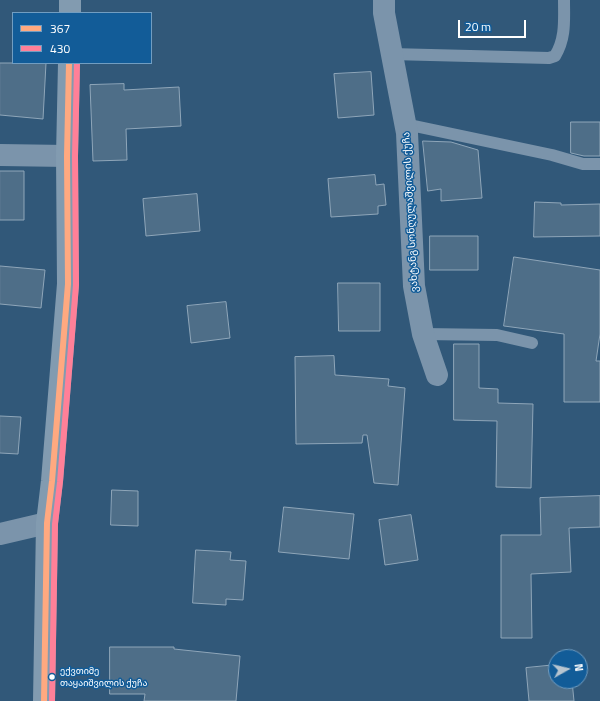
<!DOCTYPE html>
<html>
<head>
<meta charset="utf-8">
<style>
	body { margin:0 }
	#map { position:relative; width:600px; height:701px; overflow:hidden; background:#315879; font-family:"Titillium Web",sans-serif }
	canvas { display:block }
	.legend { position:absolute; left:12px; top:12px; width:140px; height:52px; box-sizing:border-box; background:#125c98; border:1px solid #719dc1; margin:0; padding:5px 7px; list-style:none; font-size:12px; color:#fff }
	.legend li { display:flex; align-items:center; gap:8px; height:20px }
	.legend b { width:20px; border:1px solid #719dc1 }
	.north { position:absolute; left:548px; top:649px; width:40px; height:40px; box-sizing:border-box; background:#125c98; border:1px solid #719dc1; border-radius:50%; rotate:82deg; font-size:11px; font-weight:700; line-height:16px; text-align:center; color:#fff }
	.north::after { content:''; display:block; margin:auto; width:14px; height:18px; background:#b7c5d0; clip-path:polygon(50% 0,100% 100%,50% 72%,0 100%) }
	.scale { position:absolute; left:458px; top:20px; width:68px; height:18px; box-sizing:border-box; border:2px solid #fff; border-top:0; padding-left:5px; font-size:12px; line-height:14px; white-space:nowrap; color:#fff; -webkit-text-stroke:3px #125c98; paint-order:stroke }
</style>
</head>
<body>
<div id="map">
<canvas width="600" height="701"></canvas>
<ul class="legend">
<li><b style="height:5px;background:#ffa980"></b>367</li>
<li><b style="height:5px;background:#ff8098"></b>430</li>
</ul>
<div class="north">N</div>
<div class="scale">20 m</div>
</div>
<script>
const c = document.querySelector('canvas').getContext('2d');
c.lineJoin = 'round';
function fill(path, color) { c.fillStyle = color; c.fill(path, 'evenodd'); }
function stroke(path, color, width, dash) { c.strokeStyle = color; c.lineWidth = width; c.lineCap = dash ? 'butt' : 'round'; c.setLineDash(dash || []); c.stroke(path); }
function write(font, color, halo, rows, align = 'center') {
  c.font = font + ' "Titillium Web","Noto Sans Georgian",sans-serif'; c.lineWidth = 3; c.setLineDash([]); c.textBaseline = 'middle'; c.strokeStyle = halo; c.fillStyle = color; for (const [text, x, y, turn = 0] of rows) {
    c.save(); c.translate(x, y); c.rotate((+turn || 0) * Math.PI / 180); c.textAlign = isNaN(turn) ? turn : align; if (halo) c.strokeText(text, 0, 0); c.fillText(text, 0, 0); c.restore();
  }
}
const building = new Path2D(`
	M0 63H46L43 119 0 115Z
	M371 72 374 115 338 118 334 74Z
	M124 84V90L179 87 181 126 126 129 127 160 93 161 90 85Z
	M571 122H600V156H584L571 153Z
	M423 141 451 142 478 150 482 198 441 201V189L428 191Z
	M0 171H24V220H0Z
	M375 175 376 185 384 184 386 205 378 206V214L331 217 328 179Z
	M197 194 200 231 146 236 143 199Z
	M535 202 561 203V205L600 204V236L534 237Z
	M430 236H478V270H430Z
	M514 257 600 270V334L596 361H600V402H564V334L504 326Z
	M0 266 45 270 41 308 0 304Z
	M338 283H380V331H339Z
	M226 302 230 338 191 343 187 306Z
	M454 344H479V388L498 389V403L533 404 531 488 496 487 497 421 454 420Z
	M334 356 335 375 389 379 388 386 405 388 398 485 374 483 367 435H363L362 443 296 444 295 357Z
	M0 416 21 417 18 454 0 453Z
	M112 490 138 491V526L111 525Z
	M600 496V527L569 528 571 572 531 574 532 638H501V535H541L540 498Z
	M284 507 354 514 349 559 279 552Z
	M411 515 418 560 385 565 379 520Z
	M196 550 231 552 230 560 246 561 243 600 226 599V605L193 603Z
	M110 647H174V649L240 656 236 701H144L145 694H110Z
	M556 665V681H572L574 701H529L526 668Z`);
fill(building, '#4e6e88');
stroke(building, '#8fa6b9', 1);
stroke(new Path2D(`
	M391 54 549 58 555 56C566 38 564 20 564 0
	M405 124 552 155 583 164H600
	M423 334 497 335 532 343`), '#7b94ab', 12);
stroke(new Path2D(`
	M384 0V13L407 133 414 286 423 334 437 375
	M0 155 67 156
	M0 534 47 523`), '#7b94ab', 22);
stroke(new Path2D(`
	M70 13V0
	M44 701 47 523 52 481 68 284 67 156 69 63`), '#829bb0', 22);
stroke(new Path2D(`
	M44 701 47 523 52 481 68 284 67 156 69 63`), '#ffa980', 6);
stroke(new Path2D(`
	M52 701 55 524 60 482 76 285 75 156 77 63`), '#ff8098', 6);
for (const [x, y, r, color] of [
	[52,677,3.5,"#fff"]
]) { const dot = new Path2D(); dot.arc(x, y, r, 0, 2 * Math.PI); c.fillStyle = color; c.fill(dot); stroke(dot, '#125c98', 1.5); }
write('9px', '#fff', '#125c98', [
	["ექვთიმე",60,672],
	["თაყაიშვილის ქუჩა",60,684]
], 'left');
write('10px', '#fff', '#125c98', [
	["ვახტანგ სონღულაშვილის ქუჩა",411,212,-93]
]);
</script>
</body>
</html>
